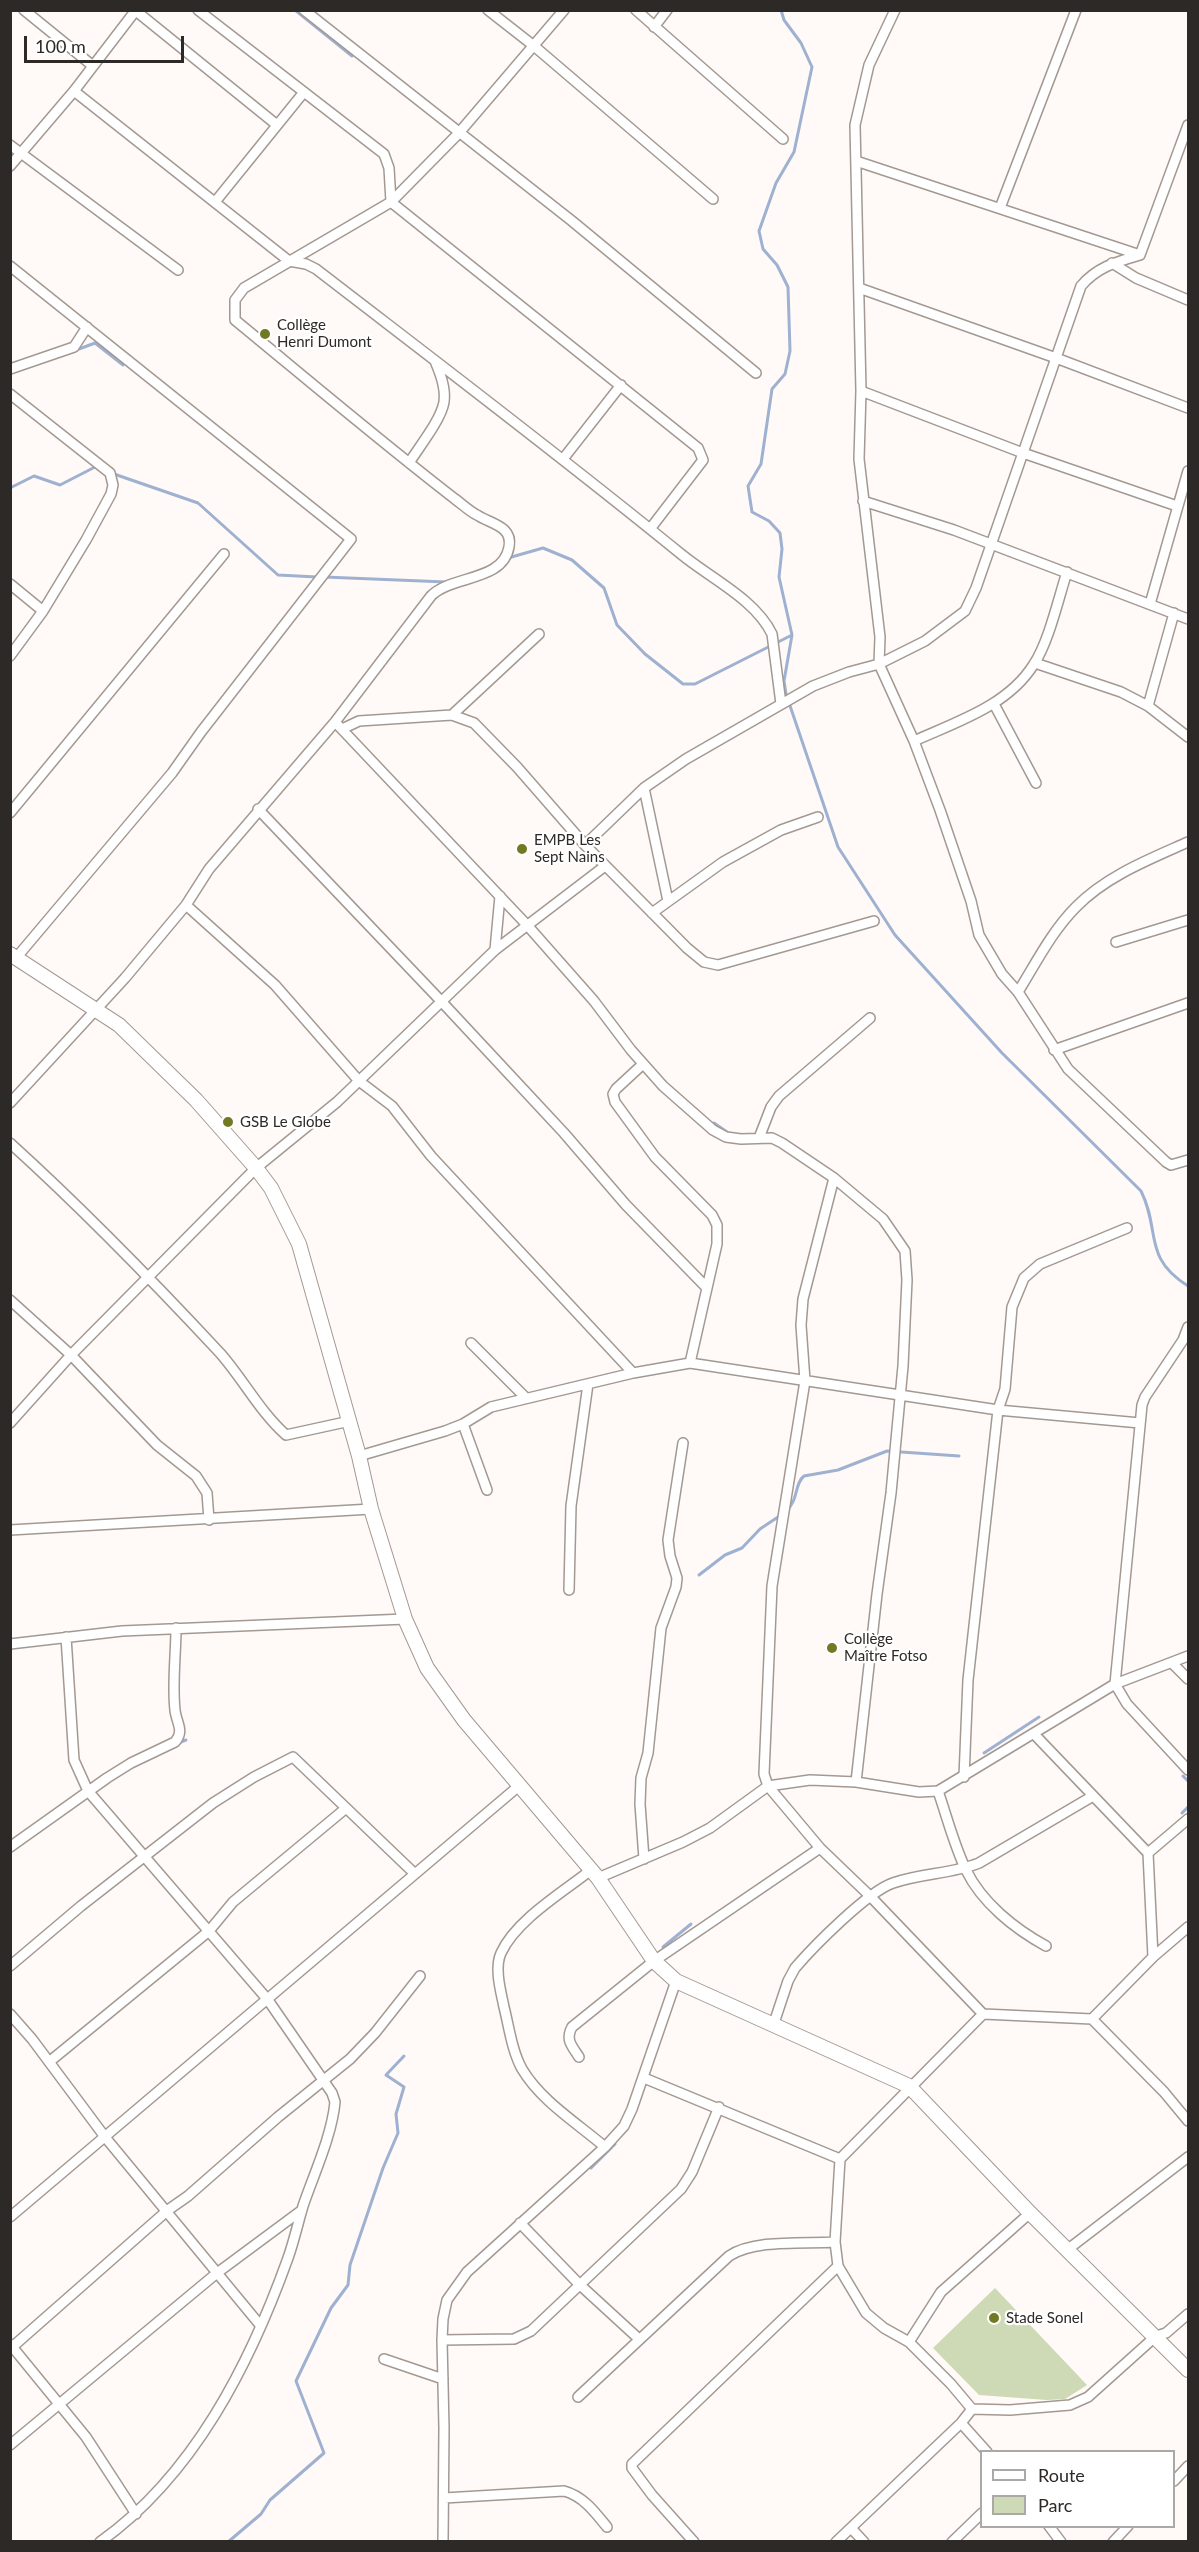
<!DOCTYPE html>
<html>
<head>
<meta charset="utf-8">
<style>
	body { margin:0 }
	#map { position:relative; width:1199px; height:2552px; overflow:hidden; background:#fffaf7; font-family:Lato,sans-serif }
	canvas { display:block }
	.frame { position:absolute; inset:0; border:12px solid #2d2926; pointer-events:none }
	.legend { position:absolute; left:980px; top:2450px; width:195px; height:78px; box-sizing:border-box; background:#fff; border:2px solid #aba9a8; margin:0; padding:8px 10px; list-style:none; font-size:18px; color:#2d2926 }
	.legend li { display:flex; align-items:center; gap:12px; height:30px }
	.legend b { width:30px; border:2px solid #aba9a8 }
	.scale { position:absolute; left:24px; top:36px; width:160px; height:27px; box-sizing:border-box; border:3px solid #2d2926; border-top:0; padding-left:8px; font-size:18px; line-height:21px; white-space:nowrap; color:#2d2926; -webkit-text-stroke:4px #fff; paint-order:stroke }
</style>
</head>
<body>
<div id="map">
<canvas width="1199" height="2552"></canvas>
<div class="frame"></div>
<ul class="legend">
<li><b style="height:8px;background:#fff"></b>Route</li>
<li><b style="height:16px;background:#ced9b5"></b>Parc</li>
</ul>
<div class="scale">100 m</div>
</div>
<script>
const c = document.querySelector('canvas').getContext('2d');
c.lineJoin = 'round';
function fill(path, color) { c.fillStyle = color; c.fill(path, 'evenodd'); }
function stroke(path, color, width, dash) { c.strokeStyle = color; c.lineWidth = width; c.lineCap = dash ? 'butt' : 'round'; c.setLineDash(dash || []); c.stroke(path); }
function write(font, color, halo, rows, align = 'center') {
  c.font = font + ' Lato,sans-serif'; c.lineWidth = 4.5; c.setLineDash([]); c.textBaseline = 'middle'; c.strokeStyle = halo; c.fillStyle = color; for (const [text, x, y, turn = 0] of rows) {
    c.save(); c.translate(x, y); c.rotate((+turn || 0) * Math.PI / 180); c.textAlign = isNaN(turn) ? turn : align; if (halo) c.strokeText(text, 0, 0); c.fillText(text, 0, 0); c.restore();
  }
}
fill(new Path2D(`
	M995 2288 1087 2385 1065 2399 1047 2400 979 2395 933 2348Z`), '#ced9b5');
stroke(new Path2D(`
	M295 10 352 56
	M781 10 784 20 801 43 812 67 794 152 776 183 759 231 763 249 777 265 788 287 790 351 785 374 772 389 761 464 748 486 752 512 769 521 780 533 782 549 779 577 792 635 784 681 786 694 838 847 895 935 1002 1053 1141 1191C1161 1231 1142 1257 1188 1286
	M79 349 95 343 123 365
	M114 474 198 503 278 575 317 577
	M10 488 34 476 60 485 95 467 99 469
	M508 558 543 548 572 560 604 588 617 625 645 654 683 684H695L792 635
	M324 577 446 582
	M714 1123 727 1132
	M786 1511C799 1500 794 1484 804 1476L838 1470 887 1451 959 1456
	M699 1575 725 1555 742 1548 760 1529 781 1515
	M178 1743 186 1740
	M984 1753 1039 1717
	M1183 1776 1188 1781
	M1182 1813 1188 1807
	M663 1947 691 1924
	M591 2168 615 2144
	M228 2542 261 2514 270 2500 324 2453 296 2381 331 2308 348 2285 350 2265 383 2168 398 2133 396 2114 404 2087 386 2075 404 2056`), '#9eb1d1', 3);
const minor = new Path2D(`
	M24 10 93 66
	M198 10 384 154 389 168 391 202 698 448 703 460 650 529
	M304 10 572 221 756 373
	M488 10 534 46 713 199
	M636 10 783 139
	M895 10 869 65 855 125 861 391 859 459 880 637 879 664 914 741 940 810 971 901 979 935 1002 974 1018 992 1068 1069 1166 1162 1171 1165 1188 1160
	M136 11 277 125
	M654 27 667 10
	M74 91 289 261 306 264 316 269C438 363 561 456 681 554 710 578 755 599 772 634L781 704
	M10 145 178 270
	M856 161 1140 255
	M10 166 74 91 136 10
	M215 202 304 92
	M1000 208 1076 10
	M1140 255 1188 125
	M1112 263 1136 278 1188 300
	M10 266 351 539 201 732 172 773 16 958
	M859 288 1056 358 1188 408
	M10 369 74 347 87 327
	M861 391 1023 453 1177 506
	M10 394 110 473 113 485 111 494 86 540 43 611 10 656
	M563 459 621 385
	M409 463C419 447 441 420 444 402 446 388 440 373 435 361
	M863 501 954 530 1188 619
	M10 584 43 611
	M1150 604 1188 471
	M1035 663 1121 692 1148 706 1188 737
	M994 704 1036 783
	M1148 706 1174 613
	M452 715 539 634
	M335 722 527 925 594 1001 631 1050 663 1086 713 1130 726 1137 741 1139 772 1138 782 1143 834 1178 883 1219 905 1251 907 1280 903 1366 891 1493 877 1594 856 1782
	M342 729 359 721 452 715 474 723 517 767 585 845 687 948 704 962 718 965 874 921
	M914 741C956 722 1008 706 1034 664 1049 641 1058 600 1067 572
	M644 788 668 901
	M258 809 441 1001 564 1133 626 1205 707 1288
	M10 813 224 554
	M585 845 644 788 686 759 813 686 849 672 879 664 925 641 965 611 976 588 1081 286C1097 267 1116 262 1140 255
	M186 905 275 985 359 1081 392 1106 431 1156 633 1373
	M652 913 723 862 781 830 818 817
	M1116 942 1188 920
	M495 950 500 896
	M1018 992C1036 963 1052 931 1076 907 1106 876 1150 859 1188 842
	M1054 1050 1188 1003
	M643 1064 616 1089 613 1094 615 1102 655 1157 712 1215 717 1225V1244L690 1363
	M10 1103 125 978 186 905 209 869 335 722 431 596C451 575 503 582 509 547 513 526 491 524 477 515 469 511 462 504 455 499 380 441 308 380 235 320V300L244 288 391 202 458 134 564 10
	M759 1138 771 1107 779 1096 870 1018
	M10 1143C84 1210 152 1280 220 1353 243 1379 260 1412 286 1435L350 1421
	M834 1178 803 1299 801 1325 805 1381 772 1586 764 1774 768 1786 820 1848 870 1896 983 2014
	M10 1300 71 1355 157 1445 196 1476 207 1493 209 1520
	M1188 1327 1183 1340 1145 1397 1142 1405 1115 1684 1127 1704 1188 1770
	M471 1343 526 1398
	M10 1423 71 1355 256 1168 337 1102 495 950 605 866
	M463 1424 487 1490
	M359 1456 445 1431 463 1424 491 1407 633 1373 690 1363 998 1410 1140 1423
	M10 1530 371 1509
	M569 1590 571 1506 588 1384
	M66 1637 74 1760 88 1791 268 2000 332 2093 335 2102C332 2135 314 2174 303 2206 298 2223 294 2241 288 2258 250 2364 194 2475 100 2542
	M10 1644 122 1631 405 1619
	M1172 1663 1188 1679
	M1034 1734 1148 1853 1153 1957
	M964 1777 968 1680 998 1410 1005 1389 1012 1307 1024 1278 1040 1264 1127 1228
	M938 1791C947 1817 954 1845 966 1870 982 1903 1015 1929 1046 1946
	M10 1847 107 1778 131 1763 175 1742C185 1731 176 1722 175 1710 172 1684 176 1654 176 1628
	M1148 1853 1188 1819
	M644 1859 640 1804 641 1778 648 1753 661 1628 676 1587 677 1578 670 1556 668 1540 683 1443
	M591 1870C563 1892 516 1920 501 1953 494 1968 501 1992 504 2007 509 2027 512 2051 522 2069 541 2101 577 2123 605 2147
	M598 1878 683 1842 710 1828 768 1786 810 1780 856 1782 919 1792 938 1791 1115 1684 1188 1656
	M10 1966 81 1906 213 1803 254 1777 293 1757 415 1874
	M10 2014 32 2039 105 2137 260 2325
	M1092 2019 1153 1957 1188 1927
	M773 2026 788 1981 795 1968C813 1947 867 1892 893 1883 921 1873 952 1874 979 1863L1093 1796
	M579 2057C572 2046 565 2040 572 2027L654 1961 820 1848
	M49 2062 209 1931 233 1902 345 1809
	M644 2078 840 2159 983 2014 1092 2019 1164 2092 1188 2121
	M840 2159 835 2242 838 2266 866 2313 884 2328 909 2342
	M10 2217 520 1785
	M520 2223 579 2284 639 2339
	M1067 2250 1188 2157
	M442 2340 514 2339 531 2331 681 2189 692 2172 719 2107
	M10 2344 86 2437 136 2514
	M10 2349 168 2210 188 2196 278 2117 350 2059 375 2033 420 1976
	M384 2359 443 2379
	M578 2397 729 2256C755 2239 803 2244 835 2242
	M972 2409 1010 2410 1070 2405 1088 2397 1156 2336 1166 2333 1188 2314
	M961 2423 987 2452
	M10 2445 217 2273 302 2210
	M1174 2481 1188 2466
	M444 2498 564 2491C583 2496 595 2512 607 2527
	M1049 2526 1061 2542
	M851 2528 864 2542
	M443 2542 444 2428 442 2340 443 2319 447 2300 467 2272 605 2147 624 2126 632 2109 676 1981
	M694 2542 652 2495 632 2468V2464L838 2266
	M836 2542 961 2423 972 2409 951 2384 909 2342 941 2292 1030 2213
	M952 2542 982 2513
	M1113 2542 1128 2526`);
const secondary = new Path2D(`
	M10 954 119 1025 196 1100 256 1168 271 1188 299 1244 359 1456 371 1509 405 1619 427 1668 464 1720 598 1878 654 1961 676 1981 909 2086 1030 2213 1188 2370`);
stroke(minor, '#a39992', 12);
stroke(secondary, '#a39992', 16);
stroke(minor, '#fff', 9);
stroke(secondary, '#fff', 14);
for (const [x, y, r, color] of [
	[265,334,6,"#717923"],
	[522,849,6,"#717923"],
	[228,1122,6,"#717923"],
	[832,1648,6,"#717923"],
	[994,2318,6,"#717923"]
]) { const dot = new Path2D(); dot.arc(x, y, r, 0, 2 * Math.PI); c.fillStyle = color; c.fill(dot); stroke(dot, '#fff', 2); }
write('15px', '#2d2926', '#fff', [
	["Collège",277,325],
	["Henri Dumont",277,342],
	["EMPB Les",534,840],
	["Sept Nains",534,857],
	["GSB Le Globe",240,1122],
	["Collège",844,1639],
	["Maître Fotso",844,1656],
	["Stade Sonel",1006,2318]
], 'left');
</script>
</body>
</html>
